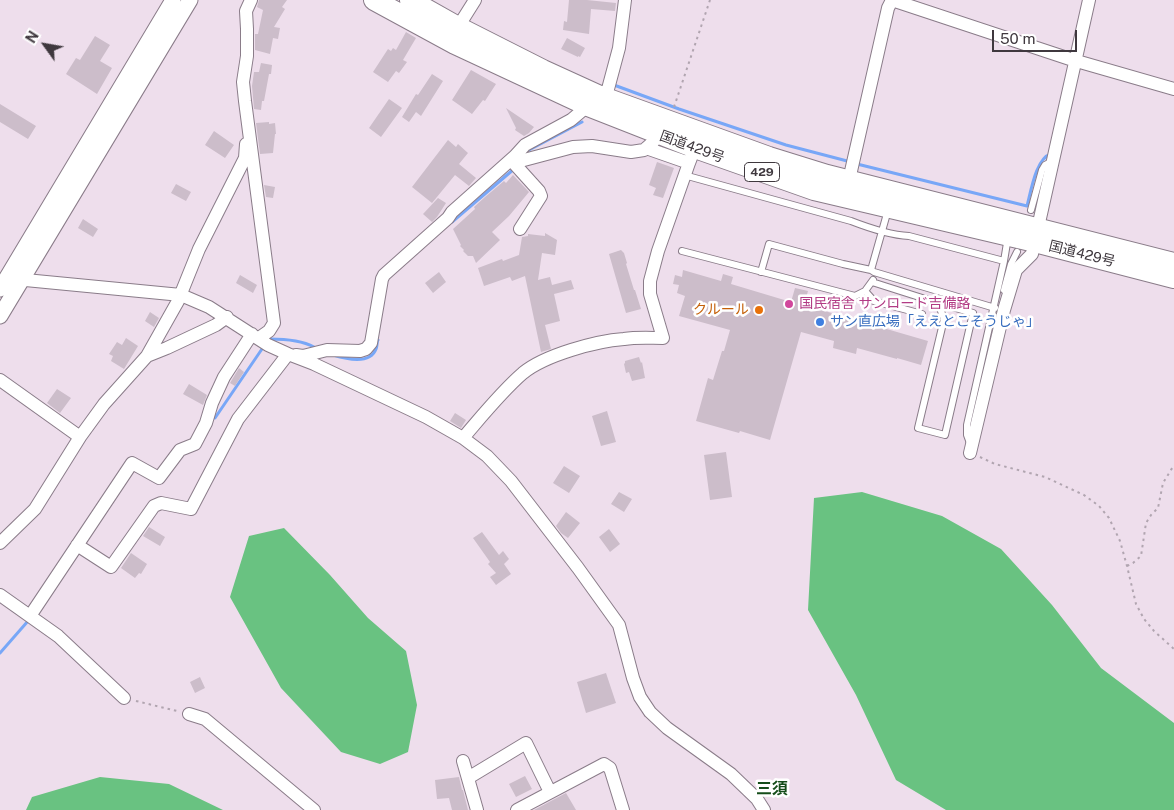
<!DOCTYPE html>
<html>
<head>
<meta charset="utf-8">
<style>
	body { margin:0 }
	#map { position:relative; width:1174px; height:810px; overflow:hidden; background:#eedeec; font-family:"Public Sans",sans-serif }
	canvas { display:block }
	.north { position:absolute; left:20px; top:20px; width:50px; height:50px; -webkit-text-stroke:4px #fff; paint-order:stroke; rotate:302deg; font-size:14px; font-weight:700; line-height:20px; text-align:center; color:#3f383e }
	.north::after { content:''; display:block; margin:auto; width:18px; height:22px; background:#3f383e; clip-path:polygon(50% 0,100% 100%,50% 72%,0 100%) }
	.scale { position:absolute; left:992px; top:30px; width:85px; height:22px; box-sizing:border-box; border:2px solid #3f383e; border-top:0; padding-left:6px; font-size:15px; line-height:18px; white-space:nowrap; color:#3f383e; -webkit-text-stroke:4px #fff; paint-order:stroke }
</style>
</head>
<body>
<div id="map">
<canvas width="1174" height="810"></canvas>
<div class="north">N</div>
<div class="scale">50 m</div>
</div>
<script>
const c = document.querySelector('canvas').getContext('2d');
c.lineJoin = 'round';
function fill(path, color) { c.fillStyle = color; c.fill(path, 'evenodd'); }
function stroke(path, color, width, dash) { c.strokeStyle = color; c.lineWidth = width; c.lineCap = dash ? 'butt' : 'round'; c.setLineDash(dash || []); c.stroke(path); }
function write(font, color, halo, rows, align = 'center') {
  c.font = font + ' "Public Sans","Noto Sans JP",sans-serif'; c.lineWidth = 5; c.setLineDash([]); c.textBaseline = 'middle'; c.strokeStyle = halo; c.fillStyle = color; for (const [text, x, y, turn = 0] of rows) {
    c.save(); c.translate(x, y); c.rotate((+turn || 0) * Math.PI / 180); c.textAlign = isNaN(turn) ? turn : align; if (halo) c.strokeText(text, 0, 0); c.fillText(text, 0, 0); c.restore();
  }
}
fill(new Path2D(`
	M862 492 942 516 1001 549 1052 605 1101 668 1174 723V810H946L896 780 856 695 808 610 814 498Z
	M284 528 330 575 368 618 406 651 417 705 408 752 380 764 341 752 281 688 230 597 249 536Z
	M100 777 169 784 223 810H26L32 797Z`), '#69c281');
stroke(new Path2D(`
	M614 85 679 109 786 145 851 162
	M529 150 582 122
	M857 164 1027 206C1031 191 1036 158 1051 154
	M452 222 514 169
	M268 341 270 339C285 339 301 340 314 347
	M333 355C346 359 370 365 376 349 377 348 377 341 378 340
	M215 418 264 346
	M0 653 28 621`), '#78a7f7', 3);
fill(new Path2D(`
	M259 0H287L282 7 285 9 274 27 280 28 278 39 273 38 270 54 255 50V34H258L263 10 257 7Z
	M569 0H587L616 3 615 11 591 9 589 34 563 30 564 21 567 22Z
	M406 32 416 38 403 60 407 62 399 73 396 71 388 82 373 72 388 49 391 51 393 48 396 50Z
	M95 36 110 45 100 61 112 68 97 94 66 74 76 58 80 60Z
	M567 38 585 48 580 57 578 56V57L561 49Z
	M261 63 272 65 271 74H269L264 101H262L261 110 254 109 252 86 254 72H259Z
	M471 70 496 84 485 101 483 100 472 114 452 100Z
	M432 74 443 81 421 116 416 112 409 122 402 117 416 94 418 95Z
	M389 99 402 108 381 137 369 128Z
	M0 104 36 126 28 139 0 122Z
	M506 108 534 127 529 133 524 136 515 130 516 128Z
	M269 122V124L275 123 276 134H275L273 153 260 154 256 123Z
	M214 131 234 145 225 158 205 145Z
	M448 140 456 147 458 144 468 153 459 164 476 178 469 186 455 175 432 203 412 187Z
	M657 162 674 168 663 198 653 195 656 188 649 185Z
	M513 175 529 192 509 216 492 232 500 240 476 263 473 256H468L463 251 464 250 460 246 461 245 453 229 475 209 474 207 485 197 504 181 506 183Z
	M176 184 191 192 186 201 171 193Z
	M264 185 275 187 273 198 266 197Z
	M438 198 446 203 437 217 432 222 423 214Z
	M83 219 98 229 93 237 78 228Z
	M545 233 557 240 555 255 542 253 538 280 550 277 552 285 571 280 574 289 554 294 560 321 545 325 551 349 541 352 525 276 512 281 510 277 484 286 478 268 502 259 503 261 519 255 522 237 528 236V234L545 236Z
	M621 250 624 253 627 263 626 264 634 290H635L641 309 626 313 609 254Z
	M683 270 721 281 723 274 733 277 731 284 791 302 795 288 808 291 804 305 928 341 921 365 897 358V359L857 348 856 354 833 348 834 341 801 332 770 440 740 431 739 433 696 421 708 378 713 380 722 351H724L730 330 679 316 685 296 677 293 679 285 673 284 675 275 682 277Z
	M439 272 446 282 433 293 425 283Z
	M240 275 257 285 253 293 236 283Z
	M150 312 159 318 154 327 145 321Z
	M126 338 138 346 124 369 111 361 113 356 109 354 117 342 122 345Z
	M639 357 641 363 642 362 645 378 632 381 629 372 626 373 624 364 625 363V361Z
	M239 368 244 372 235 386 230 383Z
	M189 384 207 395 203 405 183 394Z
	M57 389 71 398 60 413 47 403Z
	M607 411 616 442 601 446 592 416Z
	M455 413 466 420 461 428 450 421Z
	M726 452 732 497 710 500 704 455Z
	M564 466 580 476 569 493 553 483Z
	M619 492 632 499 624 512 611 504Z
	M566 512 580 523 568 538 561 533 556 526Z
	M149 527 165 537 160 546 143 536Z
	M609 529 620 544 610 552 599 537Z
	M482 532 499 555 503 551 509 559 504 564 511 574 496 585 490 577 496 573 488 564 490 562 473 538Z
	M131 553 147 564 141 574 139 573 135 578 121 568Z
	M606 673 616 703 586 713 577 682Z
	M200 677 205 688 195 693 190 682Z
	M525 776 532 789 516 797 509 784Z
	M459 777 462 790H463L468 810H452L449 798 437 799 435 780Z
	M566 793 576 810H534Z`), '#ccbdca');
const service = new Path2D(`
	M684 175 851 221C869 228 889 235 909 236L1004 261 967 425V435L970 443
	M1031 210 1042 170 1045 165 1053 161
	M682 251 855 296 865 291 873 280
	M1004 261 1008 237
	M871 270 888 210
	M761 272 769 244 843 264 871 270 874 272 995 308
	M872 282 938 303 944 319 918 428 945 435 973 313 938 303
	M1004 290 1011 264 1017 252
	M865 291 874 301 922 314`);
const minor = new Path2D(`
	M251 0 246 11 247 29V56L243 82 245 101 274 323 269 331 259 338
	M892 0 1073 60 1174 89
	M458 27 475 0
	M646 148 689 163
	M515 156 524 160 573 147 592 146 631 152 644 150 653 142 663 129
	M511 160 539 191 541 196 520 229
	M849 180 888 8 892 0
	M15 279 181 295 209 307 268 345 288 354 314 364 426 417 463 438 487 456 511 481 578 568 619 625 633 678 640 697 650 712 667 728 731 774 757 799 764 810
	M296 355 303 356 327 350 360 351 366 349 371 343 382 279 384 275 448 218 452 212 515 156 525 145 571 120 608 89 619 48 625 0
	M147 356 178 301 199 249 245 158 246 144
	M0 380 80 437
	M463 438C482 416 501 392 523 373 545 355 596 341 624 339 637 337 650 338 663 338L650 294V281L658 251 689 163 697 142
	M970 453 1004 310 1016 270 1032 254 1089 0
	M0 543 35 509 80 437 104 404 147 356 167 348 216 325 227 317
	M77 545 111 567 154 506 161 503 191 509 238 419 288 354
	M0 595 58 636 124 698
	M30 616 132 463 159 478 180 450 195 444 206 423 212 403 224 377 252 334
	M189 714 205 719 314 810
	M463 761 477 810
	M468 778 526 743 550 792
	M517 810 604 764 610 768 623 810`);
const tertiary = new Path2D(`
	M0 289 173 0
	M0 316 190 0`);
const trunk = new Path2D(`
	M374 0 455 44 588 106 695 148 814 190 1035 242 1174 278
	M410 0 458 27 543 70 600 96 769 157 827 175 1174 263`);
stroke(service, '#8a7c89', 8);
stroke(minor, '#8a7c89', 14);
stroke(tertiary, '#8a7c89', 17);
stroke(trunk, '#8a7c89', 22);
stroke(new Path2D(`
	M674 107 710 0
	M980 457 995 464 1045 477 1084 495 1099 506 1109 518 1120 541 1127 566 1136 604 1144 619 1154 631 1174 649
	M1127 566 1133 563 1141 556 1146 523 1151 515 1158 508 1163 483 1174 465
	M136 701 177 711`), '#b1a5b0', 2, [2.5, 4]);
stroke(service, '#fff', 6);
stroke(minor, '#fff', 12);
stroke(tertiary, '#fff', 15);
stroke(trunk, '#fff', 20);
for (const [x, y, r, color] of [
	[789,304,5,"#d1479c"],
	[759,310,5,"#e8710a"],
	[820,322,5,"#3f7fe0"]
]) { const dot = new Path2D(); dot.arc(x, y, r, 0, 2 * Math.PI); c.fillStyle = color; c.fill(dot); stroke(dot, '#fff', 2); }
for (const [x, y, w] of [
	[762,172,35]
]) { const box = new Path2D(); box.roundRect(x - w / 2, y - 9.5, w, 19, 4); c.fillStyle = '#fff'; c.fill(box); stroke(box, '#3f383e', 1); }
write('bold 12px', '#3f383e', null, [
	["429",762,172]
]);
write('14px', '#3f383e', '#fff', [
	["国道429号",692,147,20],
	["国道429号",1082,254,14]
]);
write('14px', '#b23c85', '#fff', [
	["国民宿舎 サンロード吉備路",799,304]
], 'left');
write('14px', '#c56008', '#fff', [
	["クルール",749,310]
], 'right');
write('14px', '#366cbe', '#fff', [
	["サン直広場「ええとこそうじゃ」",830,322]
], 'left');
write('bold 16px', '#154d1a', '#fff', [
	["三須",772,789]
]);
</script>
</body>
</html>
